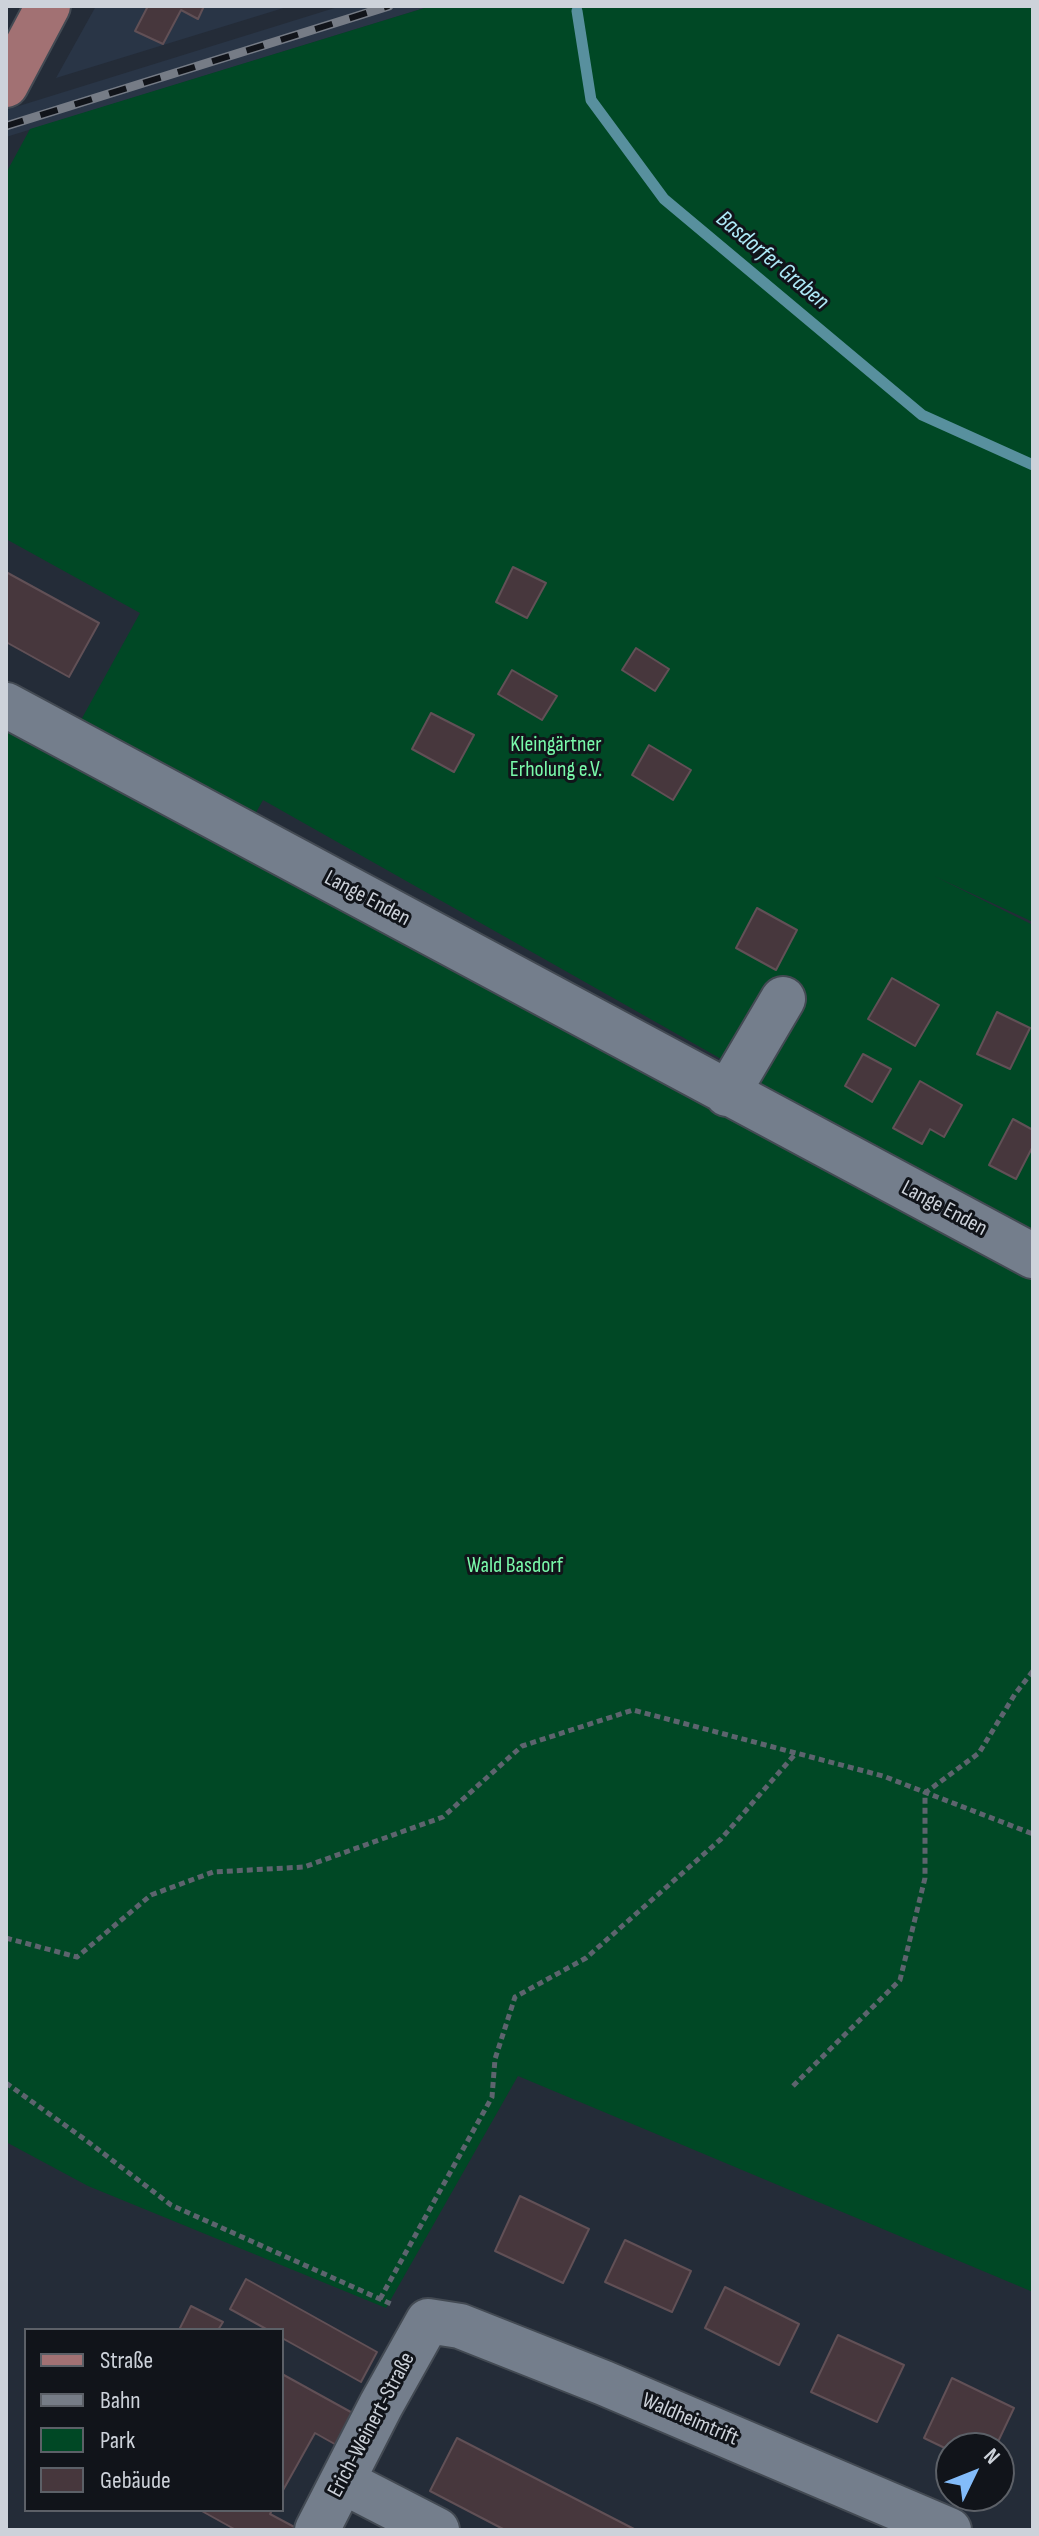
<!DOCTYPE html>
<html>
<head>
<meta charset="utf-8">
<style>
	body { margin:0 }
	#map { position:relative; width:1039px; height:2536px; overflow:hidden; background:#242c38; font-family:"Sofia Sans Condensed",sans-serif }
	canvas { display:block }
	.frame { position:absolute; inset:0; border:8px solid #cdd2da; pointer-events:none }
	.legend { position:absolute; left:24px; top:2328px; width:260px; height:184px; box-sizing:border-box; background:#11141a; border:2px solid #5c6067; margin:0; padding:10px 14px; list-style:none; font-size:24px; color:#cdd2da }
	.legend li { display:flex; align-items:center; gap:16px; height:40px }
	.legend b { width:40px; border:2px solid #5c6067 }
	.north { position:absolute; left:935px; top:2432px; width:80px; height:80px; box-sizing:border-box; background:#11141a; border:2px solid #5c6067; border-radius:50%; rotate:47deg; font-size:22px; font-weight:700; line-height:32px; text-align:center; color:#cdd2da }
	.north::after { content:''; display:block; margin:auto; width:28px; height:36px; background:#83bcfa; clip-path:polygon(50% 0,100% 100%,50% 72%,0 100%) }
</style>
</head>
<body>
<div id="map">
<canvas width="1039" height="2536"></canvas>
<div class="frame"></div>
<ul class="legend">
<li><b style="height:10px;background:#a27173"></b>Straße</li>
<li><b style="height:10px;background:#767c86"></b>Bahn</li>
<li><b style="height:22px;background:#004825"></b>Park</li>
<li><b style="height:22px;background:#47373d"></b>Gebäude</li>
</ul>
<div class="north">N</div>
</div>
<script>
const c = document.querySelector('canvas').getContext('2d');
c.lineJoin = 'round';
function fill(path, color) { c.fillStyle = color; c.fill(path, 'evenodd'); }
function stroke(path, color, width, dash) { c.strokeStyle = color; c.lineWidth = width; c.lineCap = dash ? 'butt' : 'round'; c.setLineDash(dash || []); c.stroke(path); }
function write(font, color, halo, rows, align = 'center') {
  c.font = font + ' "Sofia Sans Condensed",sans-serif'; c.lineWidth = 6; c.setLineDash([]); c.textBaseline = 'middle'; c.strokeStyle = halo; c.fillStyle = color; for (const [text, x, y, turn = 0] of rows) {
    c.save(); c.translate(x, y); c.rotate((+turn || 0) * Math.PI / 180); c.textAlign = isNaN(turn) ? turn : align; if (halo) c.strokeText(text, 0, 0); c.fillText(text, 0, 0); c.restore();
  }
}
fill(new Path2D(`
	M96 6H290L56 78Z
	M341 6H431L6 137V110Z`), '#293546');
fill(new Path2D(`
	M431 6H1033V922L934 876 1033 925V2292L518 2076 386 2308 88 2186 6 2142V718L65 749 140 613 6 539V173L30 129ZM263 800 753 1077 804 979 740 1108 242 838Z`), '#004825');
stroke(new Path2D(`
	M577 11 591 100 664 199 922 415 1033 465`), '#58909e', 11);
const building = new Path2D(`
	M148 6H204L198 19 181 10 163 44 135 31Z
	M513 567 546 583 527 618 496 602Z
	M6 572 99 623 69 677 6 642Z
	M636 648 669 669 655 691 622 670Z
	M512 670 557 696 542 720 498 694Z
	M431 713 474 735 454 772 412 749Z
	M649 745 691 770 673 800 632 775Z
	M757 908 797 930 776 970 736 948Z
	M892 978 939 1005 915 1046 868 1019Z
	M997 1012 1030 1028 1010 1069 977 1054Z
	M863 1054 891 1069 872 1102 845 1086Z
	M920 1081 962 1105 944 1137 930 1129 922 1144 893 1128Z
	M1013 1119 1033 1130V1146L1016 1179 989 1165Z
	M520 2196 589 2229 563 2283 495 2251Z
	M625 2240 691 2271 672 2312 605 2282Z
	M246 2279 377 2352 361 2382 282 2338V2330H268L230 2309Z
	M725 2287 799 2324 779 2365 705 2328Z
	M191 2306 223 2322 218 2330H179Z
	M838 2335 904 2365 877 2422 811 2392Z
	M282 2374 358 2416 340 2447 315 2433 282 2492Z
	M952 2378 1014 2408 995 2448H951V2451L924 2438Z
	M457 2438 636 2530H505L430 2491Z
	M200 2510H272L270 2514 300 2530H236Z`);
fill(building, '#47373d');
stroke(building, '#615056', 2);
const minor = new Path2D(`
	M6 705 1033 1256
	M727 1094 783 999
	M342 2481 437 2530
	M317 2530 381 2405 428 2321 460 2326 604 2383 949 2530`);
const major = new Path2D(`
	M6 85 48 6`);
stroke(minor, '#434a53', 48);
stroke(major, '#434a53', 48);
stroke(new Path2D(`
	M6 1938 77 1957 151 1895 213 1872 304 1867 443 1817 522 1746 633 1710 883 1776 1033 1834
	M6 2083 87 2141 171 2205 391 2304
	M793 2086 900 1980 925 1878V1793L979 1753 1015 1694 1033 1671
	M380 2299 492 2097 495 2059 515 1997 586 1958 721 1839 796 1753`), '#5d646e', 5, [6, 4]);
stroke(minor, '#747e8c', 44);
stroke(major, '#a27173', 44);
const rail = new Path2D(`
	M6 126 389 6`);
stroke(rail, '#767c86', 9);
stroke(rail, '#11141a', 6, [18]);
write('22px', '#79f9aa', '#11141a', [
	["Kleingärtner",556,745],
	["Erholung e.V.",556,770],
	["Wald Basdorf",515,1566]
]);
write('22px', '#cdd2da', '#11141a', [
	["Lange Enden",367,899,28],
	["Lange Enden",944,1209,28],
	["Waldheimtrift",690,2420,23],
	["Erich-Weinert-Straße",372,2425,-62]
]);
write('italic 24px', '#aeeaf8', '#11141a', [
	["Basdorfer Graben",772,261,40]
]);
</script>
</body>
</html>
